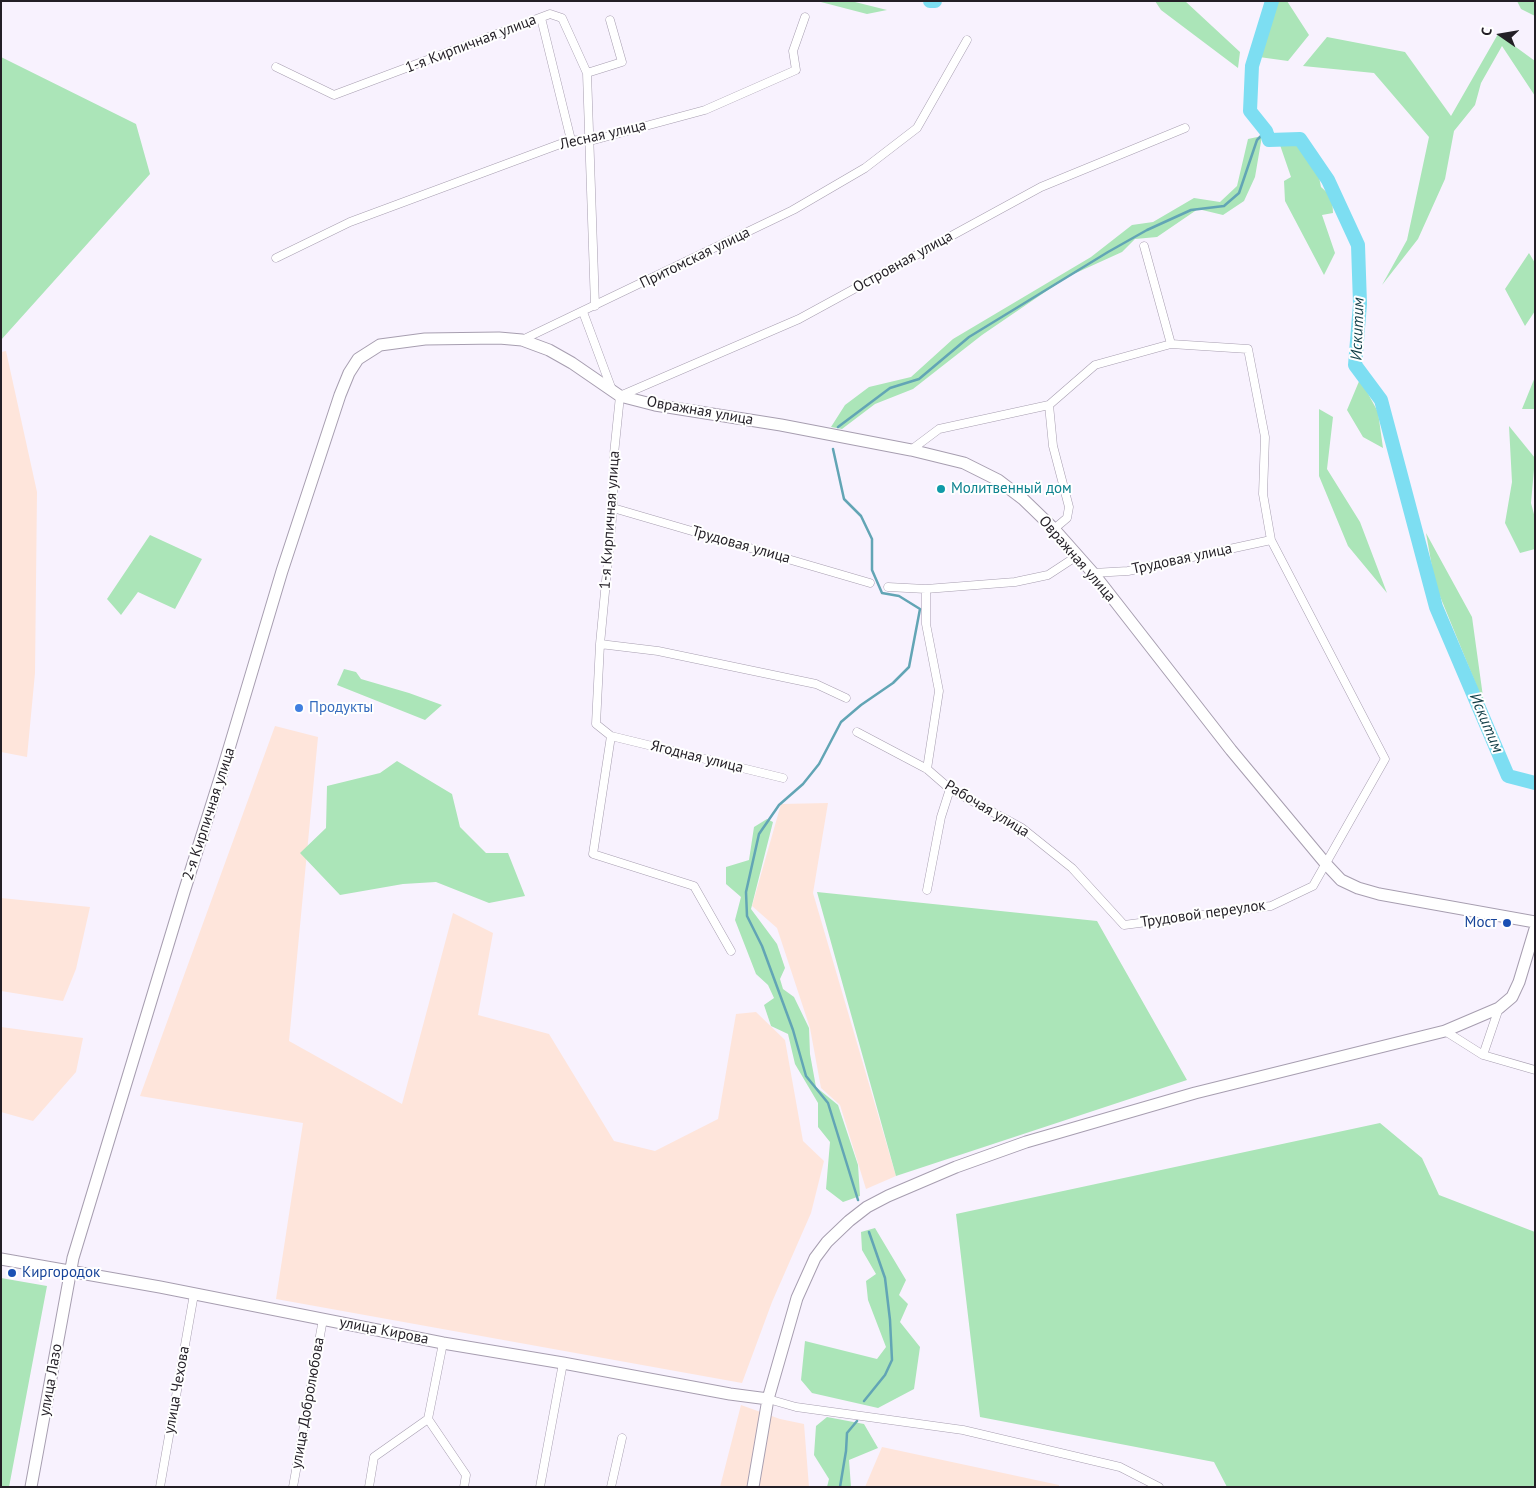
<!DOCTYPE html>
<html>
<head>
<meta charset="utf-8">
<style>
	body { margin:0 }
	#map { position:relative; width:1536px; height:1488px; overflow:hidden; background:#f8f2fe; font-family:"PT Sans",sans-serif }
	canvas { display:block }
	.frame { position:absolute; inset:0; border:2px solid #231f26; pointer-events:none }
	.north { position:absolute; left:1476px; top:10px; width:50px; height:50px; -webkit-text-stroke:4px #fff; paint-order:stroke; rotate:283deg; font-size:14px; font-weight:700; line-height:20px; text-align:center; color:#231f26 }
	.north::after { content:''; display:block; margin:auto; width:18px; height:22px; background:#231f26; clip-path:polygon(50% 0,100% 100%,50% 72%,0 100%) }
</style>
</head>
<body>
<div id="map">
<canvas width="1536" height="1488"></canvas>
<div class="frame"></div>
<div class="north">С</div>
</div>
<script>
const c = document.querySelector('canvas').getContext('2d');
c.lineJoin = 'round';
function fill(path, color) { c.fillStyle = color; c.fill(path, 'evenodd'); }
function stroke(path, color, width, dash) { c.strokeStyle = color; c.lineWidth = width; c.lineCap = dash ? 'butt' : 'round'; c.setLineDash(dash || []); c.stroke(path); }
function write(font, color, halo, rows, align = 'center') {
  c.font = font + ' "PT Sans",sans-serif'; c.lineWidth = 4; c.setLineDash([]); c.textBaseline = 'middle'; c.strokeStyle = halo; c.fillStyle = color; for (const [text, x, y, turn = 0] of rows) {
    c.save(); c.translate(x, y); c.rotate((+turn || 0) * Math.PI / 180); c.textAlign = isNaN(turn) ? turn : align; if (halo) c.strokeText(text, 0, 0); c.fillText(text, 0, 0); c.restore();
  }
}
fill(new Path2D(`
	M6 351 37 492 35 673 27 757 1 752V352Z
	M275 726 318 737 289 1041 402 1104 453 913 493 933 478 1015 549 1034 614 1141 655 1151 718 1119 736 1014 756 1012 785 1040 803 1141 824 1161 811 1213 772 1302 742 1383 276 1299 303 1123 140 1096Z
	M828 803 813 893 896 1176 866 1189 840 1105 821 1088 810 1028 777 928 752 906 781 804Z
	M1 898 90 907 76 969 63 1001 1 991Z
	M1 1027 83 1038 76 1072 33 1121 1 1112Z
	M741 1405 780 1419 804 1424 809 1487H720Z
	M882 1447 1059 1485V1487H865Z`), '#fee5db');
fill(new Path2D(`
	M817 1H851L887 10 867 14Z
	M1155 1H1185L1240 52 1238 68 1161 10Z
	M1278 1H1287L1309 35 1288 61 1259 57Z
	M1517 1H1535V16L1521 9Z
	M1498 34 1535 61V96L1502 46 1481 83 1475 105 1454 131 1445 179 1418 239 1382 285 1407 240 1429 137 1374 73 1303 66 1327 37 1405 52 1451 116Z
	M1 57 136 124 150 174 1 340Z
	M1262 136 1255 177 1244 201 1223 215 1198 209 1157 237 1135 239 1122 252 1067 277 982 335 913 389 875 404 842 429 831 427 845 405 869 387 911 377 953 339 1091 257 1132 225 1153 222 1194 198 1220 202 1237 186 1248 139Z
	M1280 145H1298L1318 172 1321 187 1332 197 1333 213 1322 215 1335 253 1324 275 1285 201 1284 181 1291 177Z
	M1529 253 1535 263V311L1525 326 1505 289Z
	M1535 377V409H1522Z
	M1360 379 1378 412 1383 448 1363 437 1347 410Z
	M1319 409 1333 417 1327 469 1360 522 1387 593 1348 546 1319 476Z
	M1509 426 1535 458 1531 503 1535 518V549L1520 553 1505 523 1512 482Z
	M1426 533 1472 617 1484 704 1435 584Z
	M150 535 202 559 175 609 138 592 121 615 107 599Z
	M344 669 356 672 361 679 409 693 442 705 425 720 337 685Z
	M397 761 452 794 460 827 486 853H508L525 896 489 903 436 882 403 884 340 895 300 853 326 828 327 786 380 773Z
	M767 819 773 822 751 909 777 944 785 968 780 979 783 989 794 997 809 1028 810 1054 816 1087 838 1105 858 1165 860 1196 843 1202 826 1189 830 1142 818 1127V1103L795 1064 788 1034 771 1026 764 1005 774 998 768 985 756 974 735 920 741 897 726 884V867L749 860 754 827Z
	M817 892 1097 921 1187 1080 896 1176Z
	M1380 1123 1422 1158 1439 1195 1535 1232V1487H1227L1214 1462 980 1417 956 1214Z
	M875 1228 906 1280 899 1295 908 1304 900 1322 920 1347 914 1389 878 1408 812 1393 801 1380 805 1341 877 1359 886 1347 868 1300 866 1281 876 1274 862 1250 861 1232Z
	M1 1278 47 1286 9 1487H1Z
	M827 1417 864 1424 878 1448 849 1460 851 1487H827L829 1479 814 1455 816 1426Z`), '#abe5b8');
stroke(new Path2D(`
	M838 427 890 388 919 379 969 337 1108 252 1147 230 1191 210 1224 206 1239 193 1257 140 1266 131
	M833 449 844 499 861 516 872 539V570L882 593 899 596 920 609 909 667 893 683 861 705 841 722 819 764 803 784 779 805 759 834 746 892 747 916 762 946 793 1030 806 1076 828 1103 858 1200
	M864 1401 885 1375 892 1360 890 1320 885 1278 869 1232
	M840 1487 846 1451 847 1433 857 1421`), '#62a5b5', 2.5);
stroke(new Path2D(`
	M930 1H935
	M1272 1 1252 66 1250 111 1266 131 1269 140 1300 139 1328 180 1358 245 1360 304 1355 365 1381 400 1436 607 1508 776 1535 783`), '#7ddef2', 14);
const street = new Path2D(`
	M541 18 571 140
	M276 67 334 95 550 14 562 18 587 73 595 306
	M587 73 622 62 610 20
	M1144 246 1171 344
	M276 258 350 222 571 140 590 141 705 110 796 70 793 51 805 17
	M583 312 612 390
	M522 340 793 210 865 168 917 128 967 40
	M1049 405 1053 446 1069 507 1067 518 1054 529
	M613 508 870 583
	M1093 573 1128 571 1271 540
	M888 587 926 589 1015 582 1048 575 1077 556
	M926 589V624L939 691 927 769
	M600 644 658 651 816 684 846 698
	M857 732 927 769 950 789 1022 828 1072 868 1124 925 1271 906 1313 886 1385 759 1271 540 1263 494 1265 437 1248 349 1171 344 1095 365 1049 405 939 429 911 450
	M611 736 593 854 694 886 731 951
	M783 778 611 736 596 724 600 644 613 508 614 454 620 396 799 319 1041 187 1185 128
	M927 890 941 817 950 789
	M1445 1031 1483 1055 1535 1070
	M1483 1055 1499 1008
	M443 1343 428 1419 466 1475 464 1487
	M768 1399 796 1407 963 1430 1120 1467 1159 1487
	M160 1487 194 1294
	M293 1487 323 1319
	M369 1487 374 1457 428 1419
	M540 1487 563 1363
	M611 1487 622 1438`);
const secondary = new Path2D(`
	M1 1259 160 1287 443 1343 563 1363 730 1394 768 1399
	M31 1487 73 1258 184 892 222 772 282 571 340 395 349 373 358 359 380 345 425 339 499 338 522 340 549 350 572 363 620 396 655 405 781 425 911 450 964 463 998 480 1023 499 1054 529 1093 573 1231 750 1326 864 1341 880 1358 888 1379 894 1535 922
	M753 1487 768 1399 797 1298 815 1258 827 1242 849 1221 867 1207 888 1196 956 1167 1026 1142 1195 1093 1445 1031 1499 1008 1512 997 1519 982 1535 929`);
stroke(street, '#a79eb0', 9);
stroke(secondary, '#a79eb0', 13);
stroke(street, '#fff', 8);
stroke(secondary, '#fff', 11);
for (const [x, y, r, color] of [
	[941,489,5,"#0f9aa8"],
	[299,708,5,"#3f7fe0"],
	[1507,923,5,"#1a4fb4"],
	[12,1273,5,"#1a4fb4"]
]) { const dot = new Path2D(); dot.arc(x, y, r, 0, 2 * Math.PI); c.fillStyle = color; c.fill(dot); stroke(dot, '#fff', 2); }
write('15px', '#231f26', '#fff', [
	["1-я Кирпичная улица",471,44,-21],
	["Лесная улица",603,135,-13],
	["Притомская улица",695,258,-26],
	["Островная улица",903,262,-29],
	["Овражная улица",700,411,10],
	["1-я Кирпичная улица",610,520,-86],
	["Трудовая улица",741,545,16],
	["Овражная улица",1077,559,49],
	["Трудовая улица",1182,559,-12],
	["Ягодная улица",697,757,14],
	["Рабочая улица",987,809,31],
	["2-я Кирпичная улица",209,814,-72],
	["Трудовой переулок",1203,914,-8],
	["улица Кирова",384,1331,11],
	["улица Лазо",51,1380,-80],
	["улица Чехова",177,1390,-80],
	["улица Добролюбова",308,1403,-80]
]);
write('15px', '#0d838f', '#fff', [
	["Молитвенный дом",951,489]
], 'left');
write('15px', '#366cbe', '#fff', [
	["Продукты",309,708]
], 'left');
write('15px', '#164399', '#fff', [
	["Мост",1497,923],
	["Киргородок",22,1273,"left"]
], 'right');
write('italic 16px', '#123f48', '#fff', [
	["Искитим",1358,329,-88],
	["Искитим",1486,723,67]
]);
</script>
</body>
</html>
